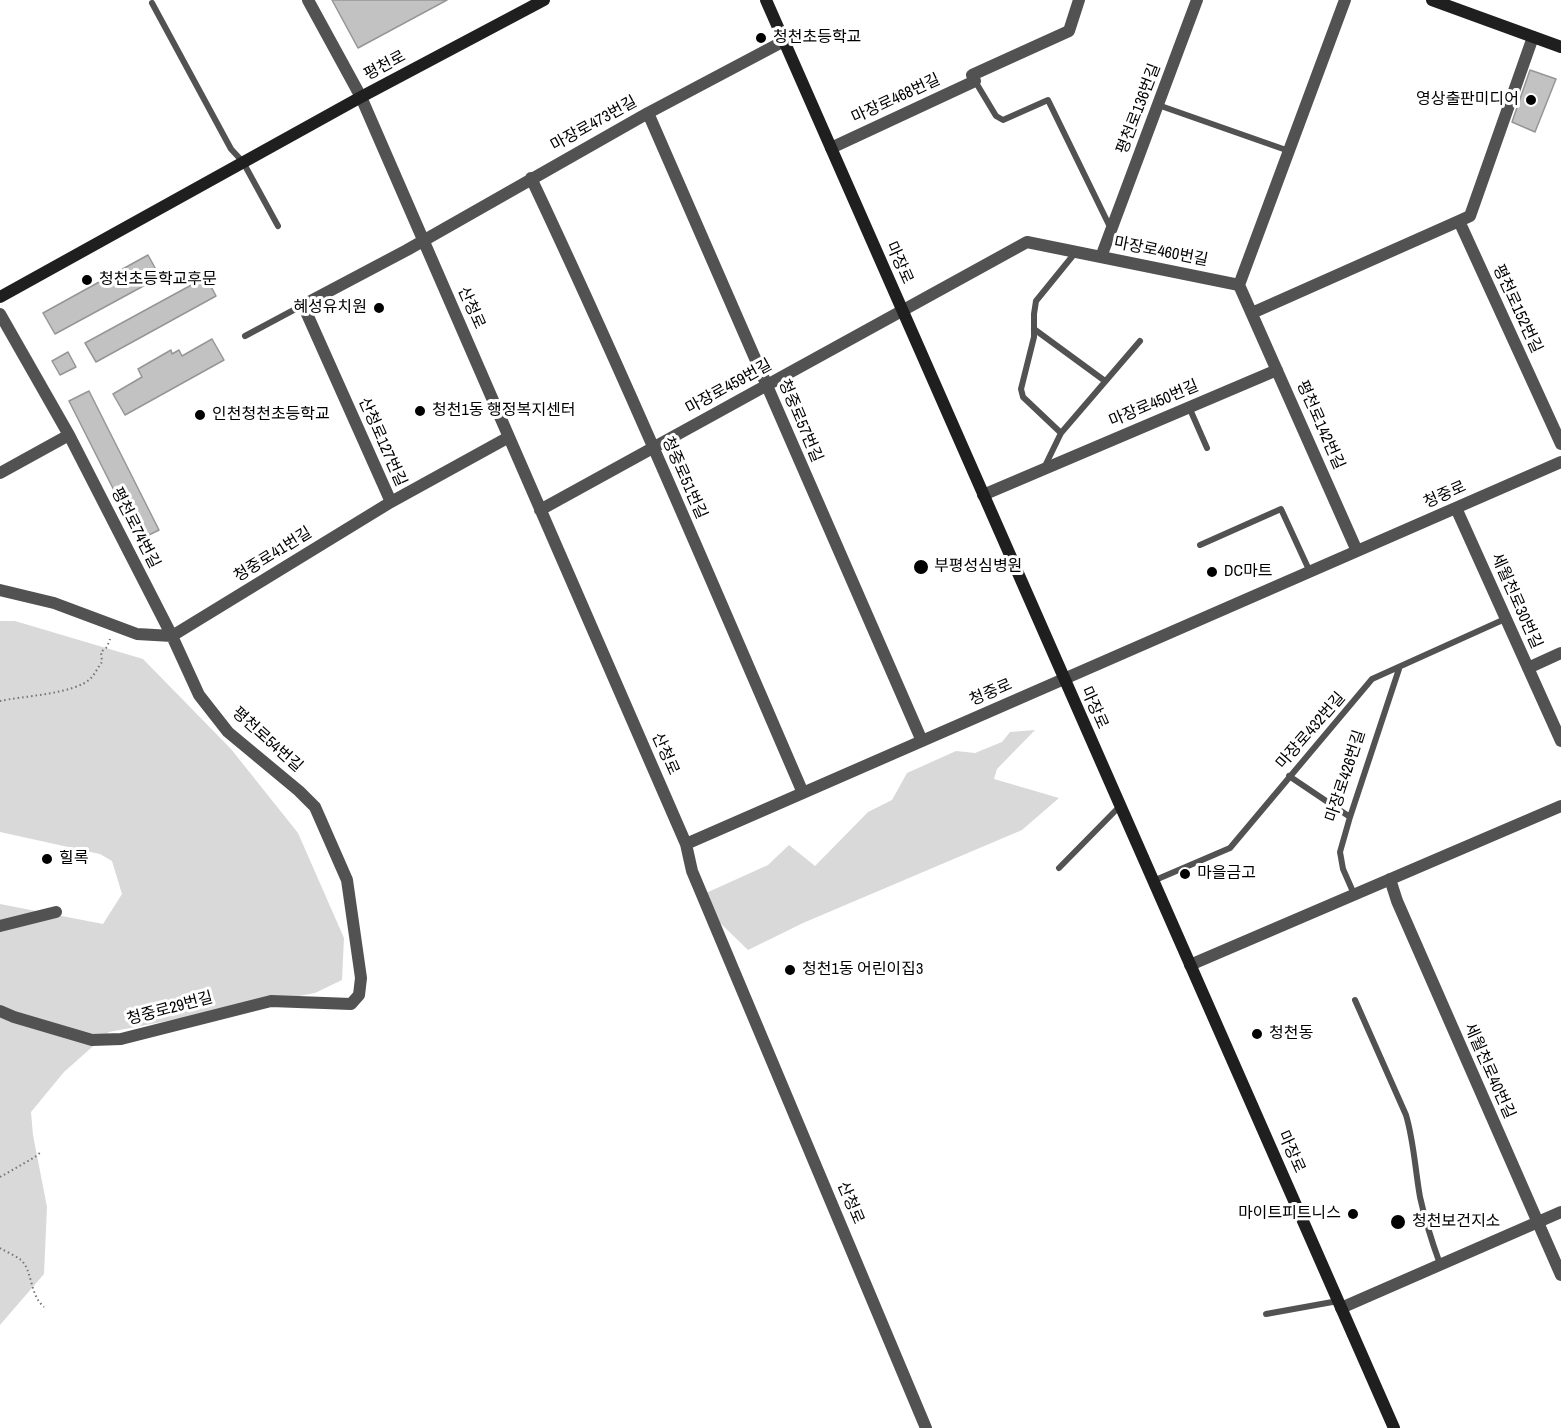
<!DOCTYPE html>
<html>
<head>
<meta charset="utf-8">
<style>
	body { margin:0 }
	canvas { display:block; background:#fff }
</style>
</head>
<body>
<canvas width="1561" height="1428"></canvas>
<script>
const c = document.querySelector('canvas').getContext('2d');
c.lineJoin = 'round';
function fill(path, color) { c.fillStyle = color; c.fill(path, 'evenodd'); }
function stroke(path, color, width, dash) { c.strokeStyle = color; c.lineWidth = width; c.lineCap = dash ? 'butt' : 'round'; c.setLineDash(dash || []); c.stroke(path); }
function write(font, color, halo, rows, align = 'center') {
  c.font = font + ' "Archivo Narrow","Noto Sans KR",sans-serif'; c.lineWidth = 6; c.setLineDash([]); c.textBaseline = 'middle'; c.strokeStyle = halo; c.fillStyle = color; for (const [text, x, y, turn = 0] of rows) {
    c.save(); c.translate(x, y); c.rotate((+turn || 0) * Math.PI / 180); c.textAlign = isNaN(turn) ? turn : align; if (halo) c.strokeText(text, 0, 0); c.fillText(text, 0, 0); c.restore();
  }
}
fill(new Path2D(`
	M0 621H15L143 659 231 749 298 833 344 938 342 980 315 993 109 1032 64 1072 31 1112 33 1135 47 1207 44 1274 0 1325V904L103 924 122 894 112 861 100 854 0 832Z
	M1035 730 997 769 994 779 1059 798 1022 830 803 923 748 950 715 918 706 893 768 865 789 845 815 866 868 812 892 800 907 773 956 751 975 753 1002 742 1010 732Z`), '#d9d9d9');
const building = new Path2D(`
	M332 0H447L358 48Z
	M1530 70 1556 79 1535 132 1512 122Z
	M148 255 160 277 55 334 43 313Z
	M206 277 216 296 96 362 85 343Z
	M212 339 224 360 125 415 113 394 142 377 138 369 171 350 172 354 179 350 182 356Z
	M68 352 76 367 60 375 52 361Z
	M89 391 159 530 139 540 69 401Z`);
fill(building, '#c2c2c2');
stroke(building, '#969696', 1.5);
stroke(new Path2D(`
	M0 701C22 696 76 694 91 678 95 674 98 667 102 662L101 652 107 647 110 639
	M0 1177 35 1157 41 1152
	M0 1248C6 1252 15 1255 21 1260 33 1271 29 1294 44 1307`), '#747474', 2, [1.5, 3]);
stroke(new Path2D(`
	M152 3 231 149 243 162 278 226
	M975 81 996 116 1003 120 1048 100 1111 229
	M1158 105 1289 151
	M1034 329 1105 381
	M245 336 303 305
	M1189 407 1207 448
	M1061 433 1023 397 1021 389 1034 337V314L1036 301 1075 253
	M1044 468 1061 433 1140 341
	M1200 545 1281 509 1310 572
	M1289 776 1350 817
	M1059 868 1120 806
	M1153 881 1230 848 1372 679 1505 619
	M1354 894 1343 869 1340 852 1350 817 1399 669
	M1355 1000 1406 1115C1414 1142 1415 1169 1420 1197 1425 1220 1432 1242 1440 1264
	M1266 1314 1338 1301`), '#525252', 6);
stroke(new Path2D(`
	M308 0 361 97 686 844 692 871 926 1428
	M1345 0 1239 285 1357 551
	M1533 37 1470 216 1459 221 1561 444
	M648 113 922 741
	M831 148 975 81 972 75 1069 31 1079 0
	M531 178C627 381 714 587 803 793
	M1101 257 1197 0
	M1252 313 1459 221
	M0 314 69 435 172 636 199 695 228 732 299 791 315 807 347 880 361 978 359 995 351 1004 271 1001 121 1039 92 1040 14 1017 0 1011
	M0 473 69 435
	M983 495 1277 370
	M391 502 303 305 407 250 648 113 784 41
	M1456 508 1561 741
	M540 510 1027 242 1239 285
	M0 590 54 603 137 634 172 636
	M172 636 391 502 509 437
	M1528 668 1561 653
	M686 844 1561 462
	M1390 879 1397 901 1561 1275
	M0 926 56 912
	M1190 965 1561 806
	M1341 1308 1561 1212`), '#525252', 12);
stroke(new Path2D(`
	M766 0 1394 1428
	M1432 0 1561 47
	M0 297 361 97 544 0`), '#1f1f1f', 12);
for (const [x, y, r, color] of [
	[761,38,6,"#000"],
	[1531,100,6,"#000"],
	[87,280,6,"#000"],
	[379,308,6,"#000"],
	[420,411,6,"#000"],
	[200,415,6,"#000"],
	[921,567,8,"#000"],
	[1212,572,6,"#000"],
	[47,859,6,"#000"],
	[1185,874,6,"#000"],
	[790,970,6,"#000"],
	[1257,1034,6,"#000"],
	[1353,1214,6,"#000"],
	[1398,1222,8,"#000"]
]) { const dot = new Path2D(); dot.arc(x, y, r, 0, 2 * Math.PI); c.fillStyle = color; c.fill(dot); stroke(dot, '#fff', 2); }
write('16px', '#000', '#fff', [
	["청천초등학교",773,38],
	["영상출판미디어",1519,100,"right"],
	["청천초등학교후문",99,280],
	["혜성유치원",367,308,"right"],
	["청천1동 행정복지센터",432,411],
	["인천청천초등학교",212,415],
	["부평성심병원",934,567],
	["DC마트",1224,572],
	["힐록",59,859],
	["마을금고",1197,874],
	["청천1동 어린이집3",802,970],
	["청천동",1269,1034],
	["마이트피트니스",1341,1214,"right"],
	["청천보건지소",1412,1222]
], 'left');
write('16px', '#000', '#fff', [
	["평천로",385,66,-28],
	["마장로468번길",896,99,-25],
	["평천로136번길",1139,109,-69],
	["마장로473번길",594,124,-29],
	["마장로460번길",1161,252,11],
	["마장로",899,263,66],
	["산청로",471,308,66],
	["평천로152번길",1517,309,65],
	["마장로459번길",729,387,-29],
	["마장로450번길",1154,404,-23],
	["청중로57번길",800,421,67],
	["평천로142번길",1320,425,66],
	["산청로127번길",382,442,66],
	["청중로51번길",684,478,66],
	["청중로",1445,495,-24],
	["평천로74번길",135,528,63],
	["청중로41번길",273,555,-32],
	["세월천로30번길",1516,601,66],
	["청중로",991,693,-23],
	["마장로",1094,708,66],
	["마장로432번길",1311,731,-49],
	["평천로54번길",267,740,42],
	["산청로",665,754,66],
	["마장로426번길",1346,776,-72],
	["청중로29번길",170,1009,-15],
	["세월천로40번길",1489,1071,66],
	["마장로",1291,1152,66],
	["산청로",850,1203,67]
]);
</script>
</body>
</html>
